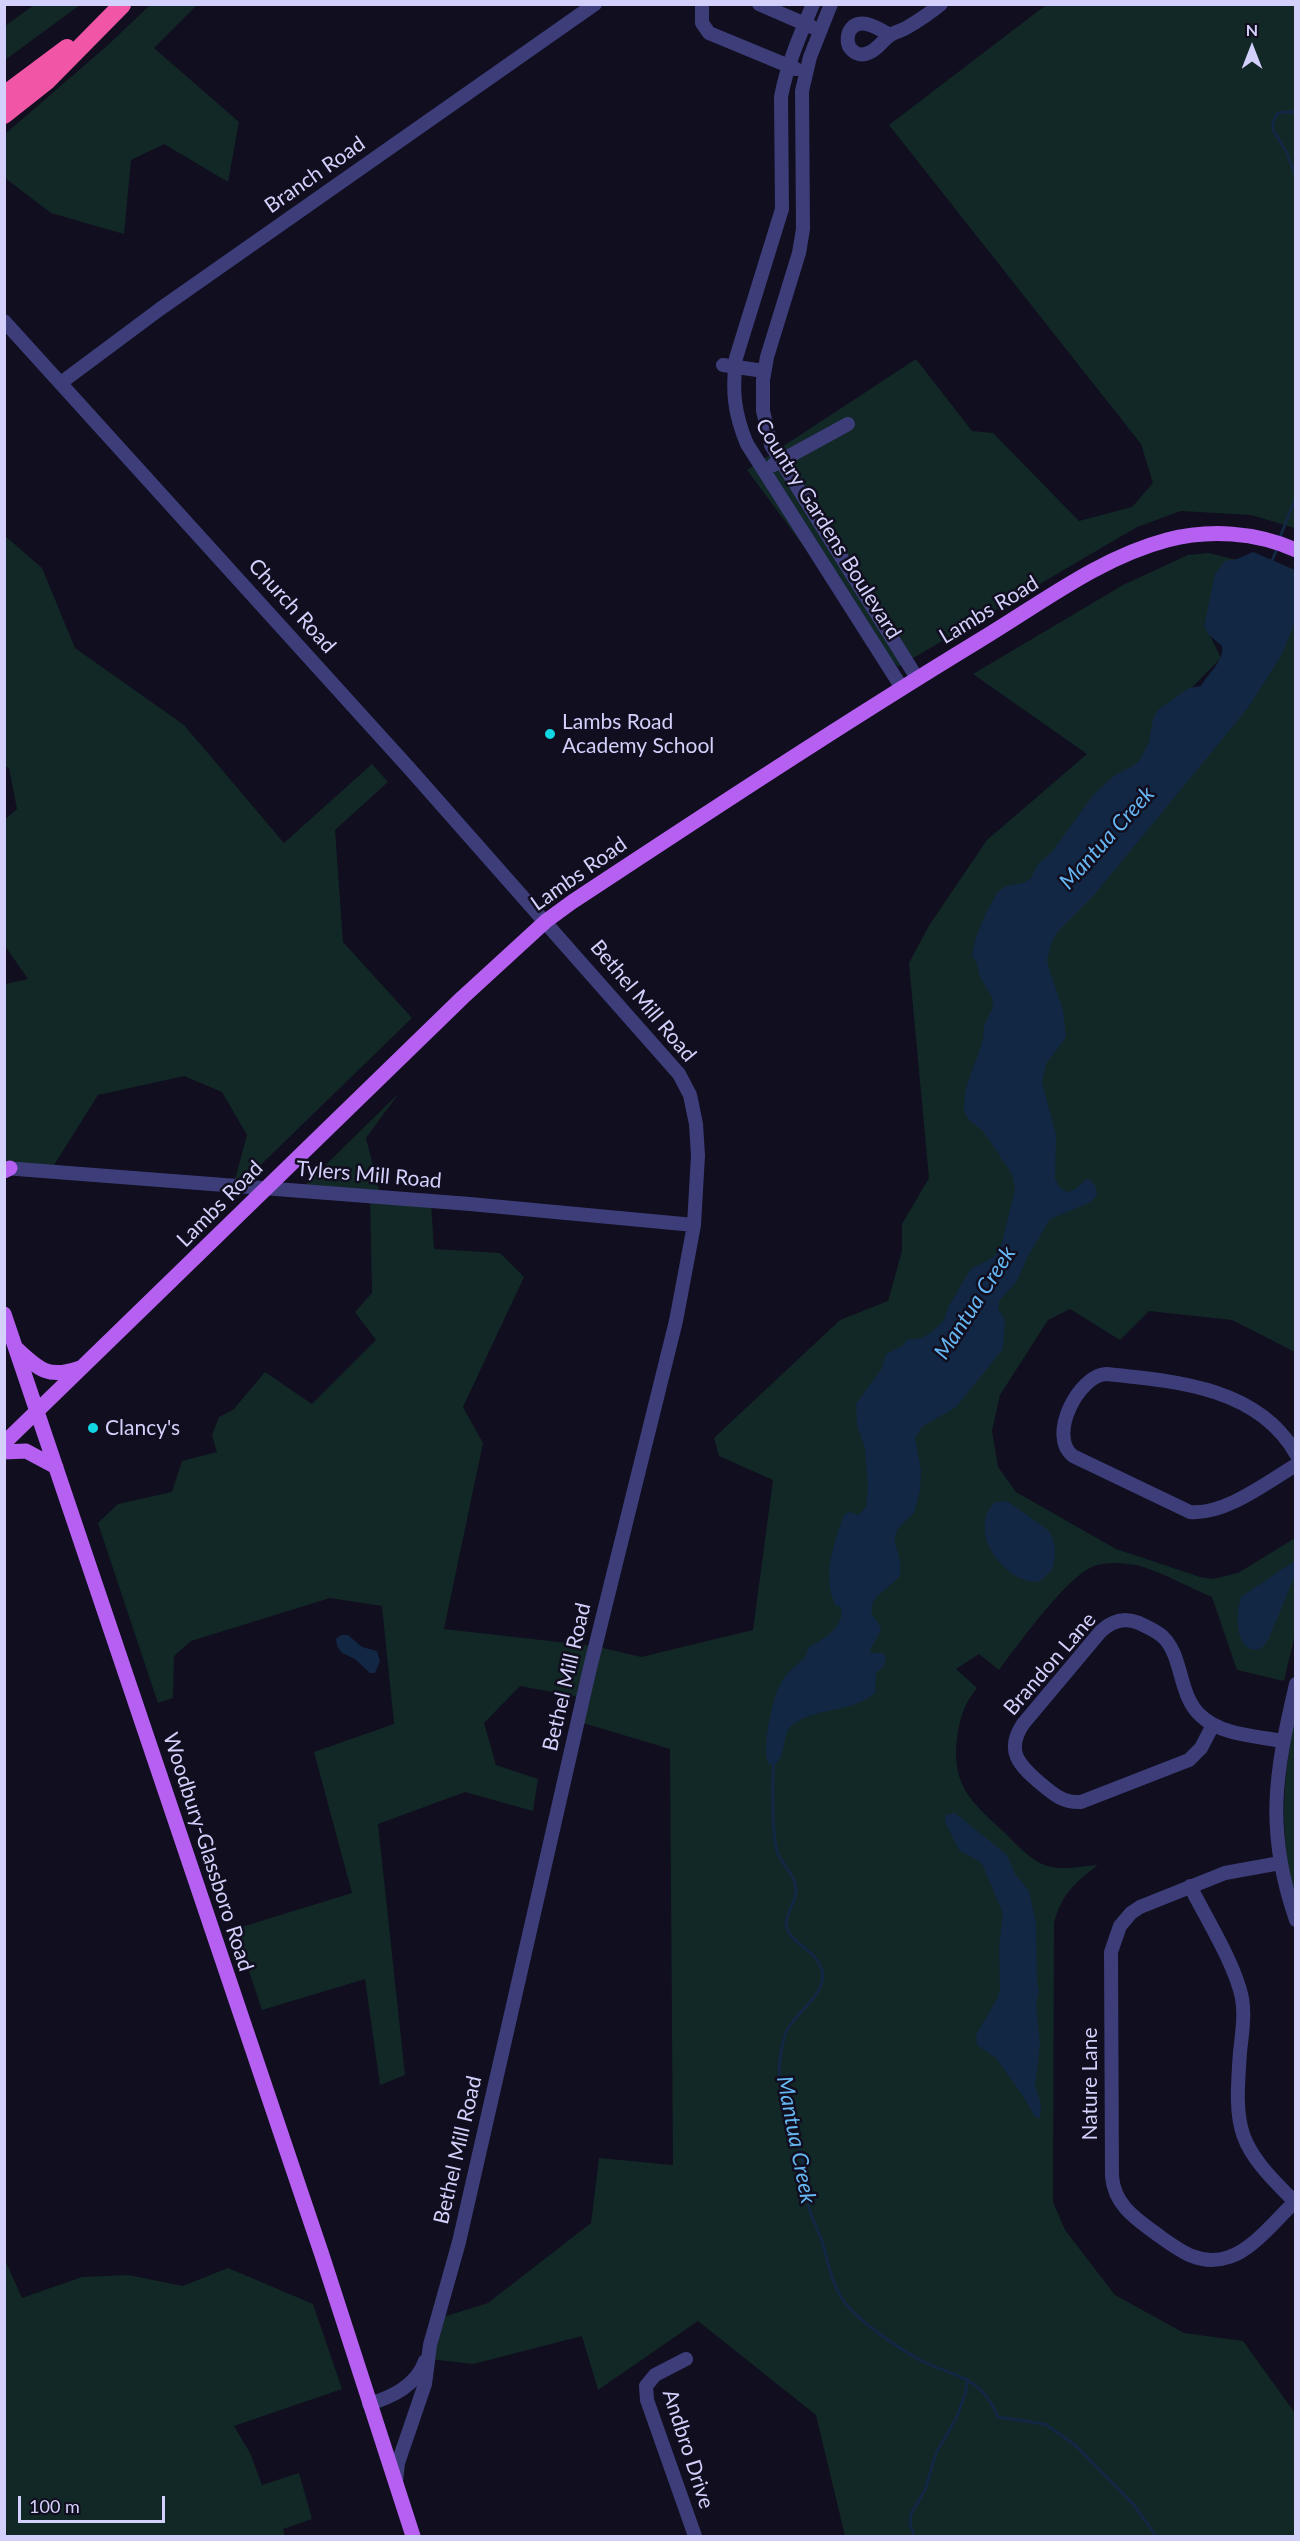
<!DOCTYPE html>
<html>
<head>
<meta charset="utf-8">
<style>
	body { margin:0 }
	#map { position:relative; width:1300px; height:2541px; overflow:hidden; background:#100e1f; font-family:Lato,sans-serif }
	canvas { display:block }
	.frame { position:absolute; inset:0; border:6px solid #d3d0fb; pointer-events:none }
	.north { position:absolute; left:1222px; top:18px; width:60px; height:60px; -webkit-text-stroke:4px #100e1f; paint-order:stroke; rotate:0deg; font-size:16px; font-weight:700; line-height:24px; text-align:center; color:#d3d0fb }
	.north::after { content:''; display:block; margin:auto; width:21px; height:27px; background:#d3d0fb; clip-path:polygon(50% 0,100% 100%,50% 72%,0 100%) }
	.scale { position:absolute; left:18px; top:2496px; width:147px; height:27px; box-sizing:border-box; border:3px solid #d3d0fb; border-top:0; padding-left:8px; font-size:18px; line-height:21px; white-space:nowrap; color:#d3d0fb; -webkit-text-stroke:4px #100e1f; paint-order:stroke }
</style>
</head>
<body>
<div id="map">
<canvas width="1300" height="2541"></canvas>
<div class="frame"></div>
<div class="north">N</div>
<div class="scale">100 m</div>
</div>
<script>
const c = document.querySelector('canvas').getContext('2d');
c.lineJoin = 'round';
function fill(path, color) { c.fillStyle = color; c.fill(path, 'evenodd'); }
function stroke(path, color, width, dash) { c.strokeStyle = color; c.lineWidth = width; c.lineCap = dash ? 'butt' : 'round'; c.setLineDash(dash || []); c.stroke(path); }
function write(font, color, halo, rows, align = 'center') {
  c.font = font + ' Lato,sans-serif'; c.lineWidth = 5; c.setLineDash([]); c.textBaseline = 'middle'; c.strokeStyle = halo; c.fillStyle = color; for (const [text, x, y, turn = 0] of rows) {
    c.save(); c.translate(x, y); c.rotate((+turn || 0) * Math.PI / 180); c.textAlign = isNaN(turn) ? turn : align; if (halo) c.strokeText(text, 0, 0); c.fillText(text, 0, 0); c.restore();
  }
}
fill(new Path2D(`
	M34 5H80L5 60V26Z
	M150 5H197L154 48 239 122 228 182 164 144 131 160 124 234 51 213 5 178V134L108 45Z
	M1046 5H1295V528L1251 515 1181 511 1137 527 898 667 857 618 747 470 916 359 972 431 993 433 1079 521 1132 507 1153 483 1141 444 889 125Z
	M4 535 42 568 75 648 184 725 284 843 372 764 388 782 335 830 343 942 412 1018 238 1187H233L247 1135 222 1092 184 1076 98 1095 49 1173 5 1170V984L28 979 5 946V819L17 809 9 768 4 766Z
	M1209 553 1241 561 1204 623 1221 658 1152 728 1295 609V1352L1232 1320 1149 1311 1120 1340 1070 1309 1048 1320 1000 1395 992 1431 998 1467 1016 1492 1116 1549 1200 1577 1213 1579 1238 1573 1295 1538V1634L1284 1681 1237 1670 1212 1597C1188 1587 1164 1573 1140 1566 1127 1563 1107 1561 1094 1566 1066 1577 1018 1645 999 1670L979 1654 956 1669 977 1688C964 1704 960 1717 957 1738 951 1788 974 1804 1007 1835 1019 1847 1034 1864 1052 1867 1066 1870 1083 1866 1098 1865 1076 1881 1061 1895 1054 1923L1053 2202 1065 2230 1115 2295 1184 2333 1243 2341 1295 2413V2536H845L816 2415 698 2321 598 2390 582 2336 473 2364 430 2359 440 2318 488 2303 591 2223 599 2158 673 2165 670 1749 580 1722 584 1698 520 1686 484 1723 496 1765 538 1779 533 1811 465 1792 378 1824 405 2075 380 2085 365 1979 262 2010 235 1929 352 1893 314 1752 394 1724 382 1606 330 1598 191 1641 174 1656 173 1698 158 1703 98 1523 118 1504 172 1492 182 1461 217 1452 212 1435 219 1417 233 1410 265 1372 312 1404 376 1340 355 1312 372 1293 370 1197 298 1192 399 1093 366 1138 381 1198 431 1202 434 1249 500 1253 524 1277 463 1407 483 1443 444 1629 594 1646 641 1657 753 1630 773 1480 719 1456 714 1438 840 1320 888 1301 902 1251V1224L929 1178 909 963 930 924 987 840 1087 754 973 674 1123 585 1188 555Z
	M1295 1716V1895C1278 1831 1283 1780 1295 1716Z
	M5 2260 22 2298 82 2277 128 2275 183 2286 228 2268 313 2304 342 2389 234 2426 250 2453 262 2485 299 2473 312 2519 283 2529 285 2536H5Z`), '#122826');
fill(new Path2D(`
	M1253 552 1295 570 1296 618 1293 627 1281 656 1247 709 1094 895 1059 930 1052 941 1047 960 1049 969 1063 1010 1066 1037 1046 1064 1042 1082 1056 1135 1055 1179 1060 1188 1067 1192 1076 1189 1086 1179H1089L1095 1185 1097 1195 1091 1202 1050 1219 1027 1258 1017 1281 999 1301 998 1309 1005 1320 1003 1349 956 1407 922 1427 915 1438 921 1470 920 1490 914 1513C878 1542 905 1544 900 1576 891 1587 868 1597 872 1613 874 1620 880 1623 881 1630L870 1650 871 1653H883L886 1657 884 1666 876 1673 875 1693C852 1713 816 1707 792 1725 782 1733 787 1752 776 1764H769C760 1753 773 1696 781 1683 786 1673 795 1667 803 1659 806 1656 807 1651 809 1647 823 1640 846 1625 841 1607L835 1605C822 1571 833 1548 844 1515L849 1512 859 1515 866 1507 868 1488 865 1448 857 1426 856 1404 882 1368 886 1354 902 1346 907 1340 922 1338 932 1332 944 1320 949 1306 970 1270 995 1256 1002 1243 1015 1189 1012 1174 984 1132 968 1119 964 1110 965 1091 983 1040 984 1026 993 1007 992 997 980 977 977 963 972 955 976 937 987 911 998 892 1006 886 1024 883 1031 878 1039 863 1052 852 1094 794 1115 775 1133 766 1140 760 1149 742 1153 719 1158 710 1189 688 1201 686 1203 683C1210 672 1224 660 1222 646L1209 635 1204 626 1215 574 1225 561 1237 559Z
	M1007 1501 1048 1530C1057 1544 1056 1555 1052 1570L1039 1582C1003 1583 966 1530 995 1502Z
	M1293 1562H1295V1575L1269 1638 1263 1647 1257 1650C1234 1650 1236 1613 1241 1597Z
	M341 1635H348L362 1647 377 1651 380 1661 375 1673H370L355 1659 342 1653 337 1646 336 1639Z
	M955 1813 1007 1855 1015 1874 1029 1891 1036 1923 1037 1982 1039 1990 1036 2005 1040 2044 1035 2086 1041 2104 1040 2118 1035 2117 1023 2096 996 2058 977 2045 976 2035 997 1999 1000 1990 999 1947 1003 1913 983 1866 979 1861 960 1851 945 1822 946 1815Z`), '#122744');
stroke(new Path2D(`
	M1296 112H1283L1277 114 1273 123V130L1286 151 1296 177
	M1280 537 1296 497
	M1271 563 1276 551
	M774 1760C772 1779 772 1833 777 1851 781 1865 796 1874 796 1890 796 1905 780 1919 789 1933 797 1946 816 1951 822 1970 828 1992 799 2010 789 2027 783 2036 781 2050 780 2061 775 2093 793 2123 801 2153 805 2171 806 2189 809 2207 811 2218 818 2229 822 2241 828 2261 831 2282 843 2300 855 2319 901 2350 922 2361 957 2378 981 2376 998 2417L1045 2424 1075 2445 1134 2505 1156 2536
	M914 2536 910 2524 911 2514 925 2490 936 2453 956 2419 966 2392 967 2379`), '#122744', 3);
stroke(new Path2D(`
	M702 4V23L709 33 796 69
	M759 4 812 27
	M813 4C800 35 787 65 781 97L782 209 736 358C732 391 734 413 747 444L902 688
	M831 4 810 57 802 91 803 229 799 253 767 357 763 380V411L771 445 917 678
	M890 35C879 29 858 14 849 32 847 37 847 45 851 49 855 54 862 56 868 53 877 50 882 41 889 36 894 32 901 31 906 28 918 21 930 13 941 4
	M4 321 409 768 679 1074 690 1095 696 1124 698 1155 694 1225 676 1321 589 1672 459 2242 430 2345 425 2384 398 2463 396 2482
	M723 365 764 371
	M62 382 160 309 595 4
	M773 465 848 424
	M4 1168 470 1204 694 1225
	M1296 1454C1258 1387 1175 1381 1106 1374 1079 1375 1047 1436 1073 1456L1190 1512C1225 1515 1266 1483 1296 1465
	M1296 1684C1275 1774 1265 1830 1296 1920
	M1213 1725 1201 1748 1189 1760 1081 1802C1063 1803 1053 1794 1040 1783 1019 1765 1005 1751 1023 1724L1101 1631C1112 1621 1125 1617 1139 1623 1147 1627 1157 1631 1163 1637 1183 1656 1178 1694 1200 1715 1220 1735 1256 1736 1282 1741
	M1280 1863 1225 1873 1140 1907 1131 1913 1120 1926 1111 1952 1112 2176C1114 2205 1136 2219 1158 2235 1180 2251 1201 2267 1229 2257 1253 2250 1277 2218 1296 2201
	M1190 1886C1206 1918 1235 1964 1242 1998 1245 2016 1242 2034 1240 2052 1234 2132 1237 2145 1295 2202
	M686 2359 655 2375 646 2386 647 2400 695 2536
	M369 2404C392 2397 416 2386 425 2361`), '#3d3d7a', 14);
stroke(new Path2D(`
	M4 1171 10 1168
	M4 1314 322 2255 413 2536
	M17 1349C39 1370 49 1379 80 1368
	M4 1443 462 998 546 921 572 902C707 813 842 724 980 640 1040 604 1099 558 1167 540 1209 529 1256 532 1296 550
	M4 1452 26 1451 56 1467`), '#b660f2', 15);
stroke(new Path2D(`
	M4 95 67 48
	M4 115 47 81 122 5`), '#f155a5', 18);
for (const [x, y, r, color] of [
	[550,734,6,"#13d6e4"],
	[93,1428,6,"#13d6e4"]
]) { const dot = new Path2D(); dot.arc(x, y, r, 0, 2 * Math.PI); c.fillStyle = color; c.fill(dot); stroke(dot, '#100e1f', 2); }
write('21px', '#d3d0fb', '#100e1f', [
	["Branch Road",315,175,-35],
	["Country Gardens Boulevard",828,529,58],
	["Church Road",292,606,48],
	["Lambs Road",989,610,-31],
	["Lambs Road",579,874,-35],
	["Bethel Mill Road",643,1001,50],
	["Tylers Mill Road",369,1175,5],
	["Lambs Road",220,1204,-45],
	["Brandon Lane",1050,1664,-49],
	["Bethel Mill Road",567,1677,-77],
	["Woodbury-Glassboro Road",208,1852,72],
	["Nature Lane",1090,2084,-90],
	["Bethel Mill Road",458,2150,-77],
	["Andbro Drive",688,2449,72]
]);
write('21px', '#d3d0fb', '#100e1f', [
	["Lambs Road",562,722],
	["Academy School",562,746],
	["Clancy's",105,1428]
], 'left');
write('italic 22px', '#66b6f2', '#100e1f', [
	["Mantua Creek",1107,838,-48],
	["Mantua Creek",975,1303,-57],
	["Mantua Creek",796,2140,79]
]);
</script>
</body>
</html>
